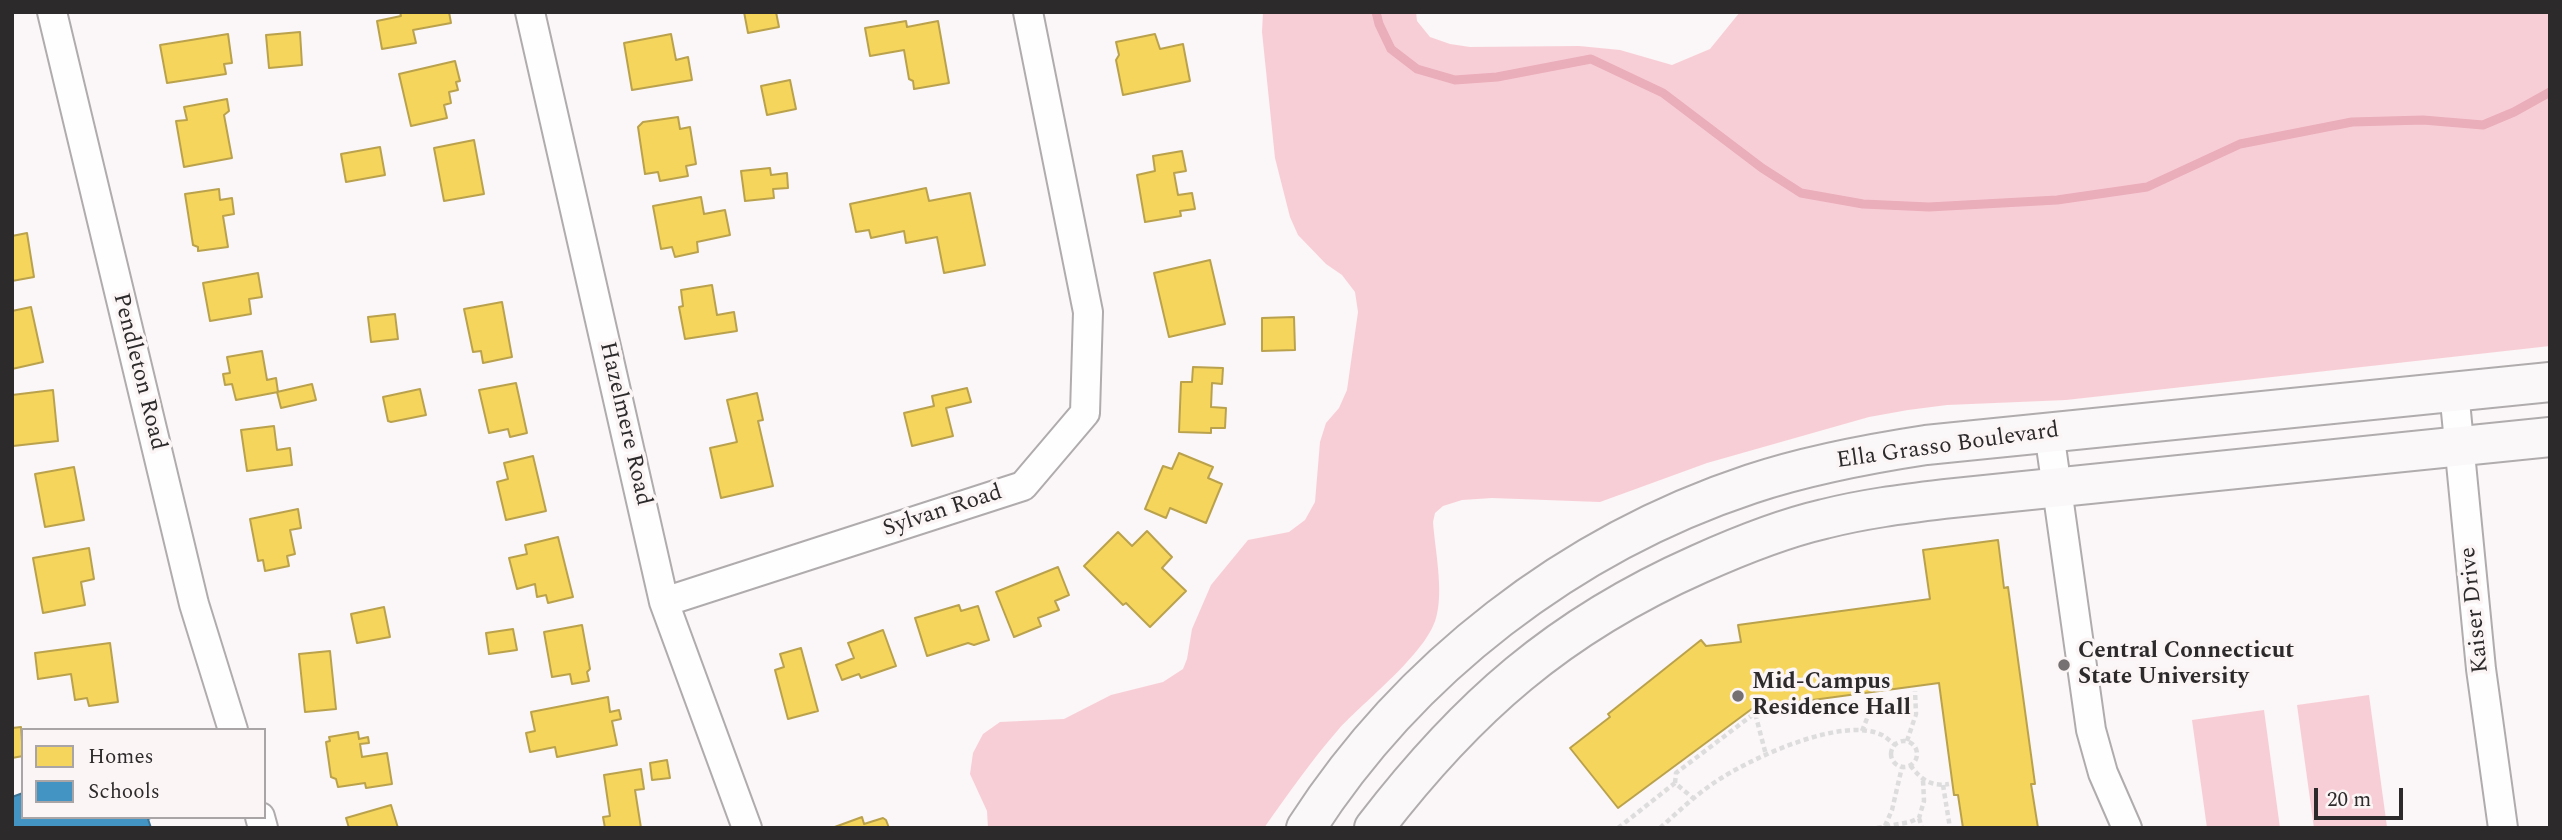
<!DOCTYPE html>
<html>
<head>
<meta charset="utf-8">
<style>
	body { margin:0 }
	#map { position:relative; width:2562px; height:840px; overflow:hidden; background:#fbf6f7; font-family:Spectral,serif }
	canvas { display:block }
	.frame { position:absolute; inset:0; border:14px solid #2d2a2b; pointer-events:none }
	.legend { position:absolute; left:21px; top:728px; width:245px; height:91px; box-sizing:border-box; background:#fcf5f6; border:2px solid #a9a4a5; margin:0; padding:9px 12px; list-style:none; font-size:21px; color:#2d2a2b }
	.legend li { display:flex; align-items:center; gap:14px; height:35px }
	.legend b { width:35px; border:2px solid #a9a4a5 }
	.scale { position:absolute; left:2314px; top:788px; width:89px; height:32px; box-sizing:border-box; border:4px solid #2d2a2b; border-top:0; padding-left:9px; font-size:21px; line-height:24px; white-space:nowrap; color:#2d2a2b; -webkit-text-stroke:5px #fcf5f6; paint-order:stroke }
</style>
</head>
<body>
<div id="map">
<canvas width="2562" height="840"></canvas>
<div class="frame"></div>
<ul class="legend">
<li><b style="height:19px;background:#f6d55c"></b>Homes</li>
<li><b style="height:19px;background:#4393c3"></b>Schools</li>
</ul>
<div class="scale">20 m</div>
</div>
<script>
const c = document.querySelector('canvas').getContext('2d');
c.lineJoin = 'round';
function fill(path, color) { c.fillStyle = color; c.fill(path, 'evenodd'); }
function stroke(path, color, width, dash) { c.strokeStyle = color; c.lineWidth = width; c.lineCap = dash ? 'butt' : 'round'; c.setLineDash(dash || []); c.stroke(path); }
function write(font, color, halo, rows, align = 'center') {
  c.font = font + ' Spectral,serif'; c.lineWidth = 7; c.setLineDash([]); c.textBaseline = 'middle'; c.strokeStyle = halo; c.fillStyle = color; for (const [text, x, y, turn = 0] of rows) {
    c.save(); c.translate(x, y); c.rotate((+turn || 0) * Math.PI / 180); c.textAlign = isNaN(turn) ? turn : align; if (halo) c.strokeText(text, 0, 0); c.fillText(text, 0, 0); c.restore();
  }
}
fill(new Path2D(`
	M1263 12H1416L1417 21 1430 37 1450 44 1470 47 1579 46 1620 50 1672 65 1710 49 1740 12H2550V346L2066 400 1947 405 1908 410 1869 417 1707 463 1600 502 1492 498 1462 500 1443 506 1435 513 1433 522C1435 550 1444 591 1436 618 1426 654 1364 701 1338 730 1311 761 1288 794 1264 828H988L987 811 970 774 973 753 983 734 1000 722 1064 719 1111 695 1163 682 1183 669 1187 659 1192 629 1211 585 1248 540 1289 532 1305 520 1315 502 1320 442 1326 423 1339 408 1347 390 1358 312 1355 292 1342 275 1326 264 1298 235 1290 217 1275 158 1262 32Z
	M2369 695 2387 827 2314 828 2297 705Z
	M2264 710 2280 828H2207L2192 720Z`), '#f8ced6');
const homes = new Path2D(`
	M400 12H449L451 23 413 30 416 43 382 49 377 21 401 16Z
	M744 12H776L779 27 748 33Z
	M906 21 907 27 938 21 949 83 914 89 913 81 909 79 904 50 870 56 865 28Z
	M300 32 302 65 269 68 266 35Z
	M228 34 232 63 224 64 226 74 167 83 160 45Z
	M671 34 676 60 688 57 692 80 632 90 624 43Z
	M1155 34 1160 49 1183 44 1190 81 1123 95 1116 60 1119 55 1116 42Z
	M455 61 460 81 456 82 458 90 449 92 451 103 444 105 447 118 411 126 399 74Z
	M790 80 796 109 767 115 761 86Z
	M227 99 229 111 224 115 232 158 184 167 176 121 187 120 184 107Z
	M678 117 680 129 690 127 696 164 686 166 688 176 660 181 658 172 645 174 638 127 643 122Z
	M474 140 484 194 444 201 434 148Z
	M380 147 385 175 346 182 341 154Z
	M1182 151 1186 171 1174 173 1178 195 1192 193 1195 209 1180 211 1181 216 1145 222 1137 175 1155 171 1153 156Z
	M770 168 771 175 787 173 788 188 773 189 774 198 745 201 741 171Z
	M926 188 929 201 970 193 985 265 944 273 937 237 906 243 904 231 871 238 869 230 856 232 850 204Z
	M219 189 220 200 232 198 234 214 223 216 228 247 198 251V247L193 245 185 194Z
	M701 197 704 214 725 210 730 235 697 242 698 252 675 257 672 247 661 249 653 206Z
	M27 233 34 277 12 281V236Z
	M1210 260 1225 324 1169 337 1154 273Z
	M258 273 262 297 249 299 251 314 210 321 203 283Z
	M712 285 717 315 734 312 737 331 685 339 679 307 683 306 681 290Z
	M502 302 512 357 483 363 481 351 473 352 464 309Z
	M31 307 43 362 12 369V311Z
	M395 314 398 339 371 342 368 317Z
	M1294 317 1295 350 1262 351V318Z
	M262 351 267 380 276 378 278 392 236 400 232 384 225 385 223 374 230 373 227 357Z
	M1193 367 1223 368 1222 384 1212 383 1211 407 1226 408 1225 428H1211V433L1179 432 1181 382H1192Z
	M516 383 527 433 510 437 508 429 489 433 479 390Z
	M312 384 316 400 281 408 277 392Z
	M967 388 971 402 946 408 953 436 912 446 904 413 934 406 932 396Z
	M420 389 426 415 391 422 388 421 383 397Z
	M53 390 58 441 13 446 12 395Z
	M757 393 763 420 758 421 773 486 721 498 710 448 737 442 727 400Z
	M274 426 277 450 290 448 292 465 247 471 241 430Z
	M1179 453 1213 467 1208 478 1222 484 1206 523 1170 508 1166 518 1145 509 1163 466 1172 469Z
	M533 456 546 511 506 520 497 482 508 479 504 463Z
	M74 467 84 520 45 527 35 474Z
	M298 509 301 528 290 530 295 554 287 556 289 566 265 571 263 560 258 561 250 519Z
	M1147 531 1172 557 1162 568 1186 591 1150 627 1126 603 1123 605 1084 566 1118 532 1132 546Z
	M558 537 573 597 548 603 546 595 537 597 535 584 517 589 509 558 527 554 525 545Z
	M1998 540 2004 588 2008 587 2035 784H2031L2038 828H1963L1958 795H1954L1939 683 1753 708 1618 808 1570 748 1610 717 1608 714 1701 640 1706 646 1741 642 1738 625 1930 599 1923 550Z
	M89 548 94 579 81 582 85 605 43 613 33 558Z
	M1058 567 1069 595 1055 601 1059 610 1038 618 1041 626 1014 637 996 592Z
	M959 605 961 611 978 606 989 640 974 645 968 643 927 656 915 618Z
	M384 607 390 637 357 643 351 614Z
	M582 625 590 669 587 672 589 681 572 684 570 674 552 677 544 632Z
	M513 629 517 650 489 654 486 633Z
	M883 630 896 666 861 678 859 674 842 680 836 665 854 658 848 643Z
	M110 643 118 702 89 706 87 698 75 700 71 674 38 679 35 653Z
	M801 648 818 711 788 719 775 670 784 667 780 654Z
	M330 651 336 709 305 712 299 654Z
	M608 697 610 712 619 710 621 719 612 721 617 745 557 757 555 747 530 752 526 733 535 731 531 712Z
	M21 727 23 756 12 758V728Z
	M358 732 359 739 368 737 369 743 360 744 362 757 387 753 392 784 366 788 365 783 338 787 336 779 331 777 326 742 330 741 329 737Z
	M667 760 670 778 652 780 650 763Z
	M641 769 644 789 635 790 641 828H605L603 817 610 816 604 775Z
	M391 805 398 828H349L346 818Z
	M862 817 864 824 883 818 886 820 889 828H832Z`);
fill(homes, '#f6d55c');
stroke(homes, '#baa24d', 2);
const schools = new Path2D(`
	M23 793V817H153L148 819 151 828H12V797Z`);
fill(schools, '#4393c3');
stroke(schools, '#3c7495', 2);
stroke(new Path2D(`
	M1376 12 1379 24 1391 49 1417 69 1455 80 1497 77 1591 59 1663 93 1762 168 1801 193 1863 204 1929 207 2057 200 2147 187 2240 144 2352 122 2423 120 2483 125 2514 112 2550 92`), '#eaadba', 9);
const street = new Path2D(`
	M52 12 194 604 233 730
	M530 12 664 602 747 828
	M2454 391 2481 669 2503 828
	M2049 432 2091 730 2103 773 2127 828
	M664 602 1023 486 1085 413 1088 312 1028 12
	M260 817 263 828`);
const secondary = new Path2D(`
	M1306 828C1409 668 1570 544 1751 484 1808 465 1867 454 1926 445L2550 382
	M1374 828C1467 707 1559 626 1699 564 1739 546 1781 529 1824 519 1863 509 1903 504 1944 499L2550 437`);
stroke(street, '#b0acad', 32);
stroke(secondary, '#b0acad', 42);
stroke(new Path2D(`
	M1862 731 1868 716 1870 698
	M1907 741 1916 714 1915 691
	M1891 754a13 13 0 1 1 26 0a13 13 0 1 1-26 0Z
	M1910 765C1921 779 1930 787 1949 784
	M1675 783 1676 773 1755 713 1766 755
	M1943 785 1950 828
	M1919 818 1922 828
	M1885 826 1892 810 1902 767
	M1618 828 1675 783 1693 798
	M1660 828C1680 810 1700 791 1723 777 1757 756 1843 716 1882 735 1886 737 1891 742 1895 745
	M1877 828 1910 822 1919 818 1924 801 1923 780`), '#deddde', 4.5, [5, 3.5]);
stroke(street, '#fefefe', 28);
stroke(secondary, '#faf8f8', 38);
for (const [x, y, r, color] of [
	[2064,665,7,"#757172"],
	[1738,696,7,"#757172"]
]) { const dot = new Path2D(); dot.arc(x, y, r, 0, 2 * Math.PI); c.fillStyle = color; c.fill(dot); stroke(dot, '#fcf5f6', 2.5); }
write('23px', '#2d2a2b', '#fcf5f6', [
	["Pendleton Road",138,372,76],
	["Hazelmere Road",624,424,77],
	["Ella Grasso Boulevard",1948,447,-8],
	["Sylvan Road",943,512,-18],
	["Kaiser Drive",2476,610,-96]
]);
write('bold 23px', '#2d2a2b', '#fcf5f6', [
	["Central Connecticut",2078,652],
	["State University",2078,678],
	["Mid-Campus",1752,683],
	["Residence Hall",1752,709]
], 'left');
</script>
</body>
</html>
